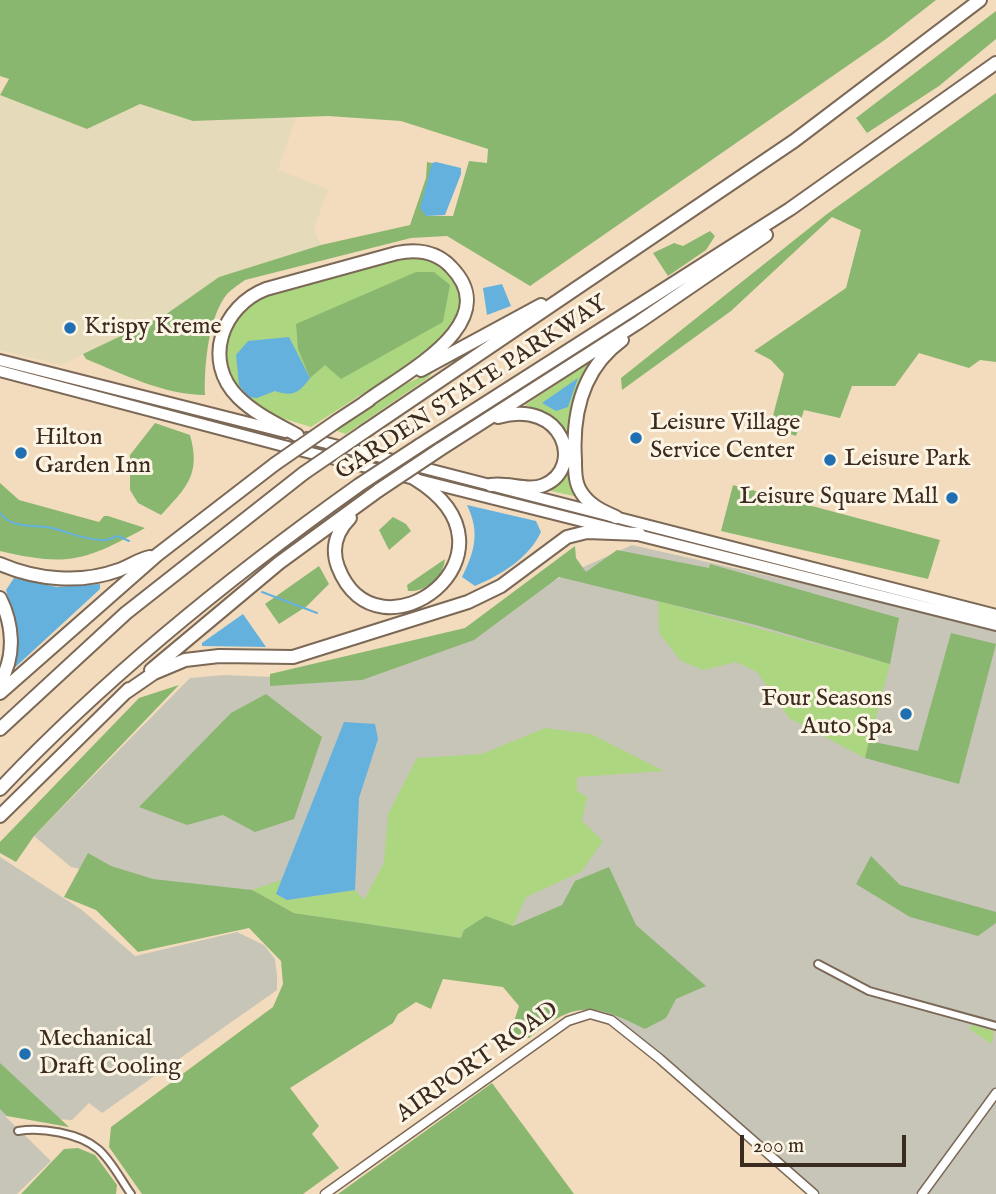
<!DOCTYPE html>
<html>
<head>
<meta charset="utf-8">
<style>
	body { margin:0 }
	#map { position:relative; width:996px; height:1194px; overflow:hidden; background:#f3dcbd; font-family:"IM FELL English",serif }
	canvas { display:block }
	.scale { position:absolute; left:740px; top:1135px; width:166px; height:32px; box-sizing:border-box; border:4px solid #3b2a1e; border-top:0; padding-left:9px; font-size:21px; line-height:24px; white-space:nowrap; color:#3b2a1e; -webkit-text-stroke:5px #fcf5e5; paint-order:stroke }
</style>
</head>
<body>
<div id="map">
<canvas width="996" height="1194"></canvas>
<div class="scale">200 m</div>
</div>
<script>
const c = document.querySelector('canvas').getContext('2d');
c.lineJoin = 'round';
function fill(path, color) { c.fillStyle = color; c.fill(path, 'evenodd'); }
function stroke(path, color, width, dash) { c.strokeStyle = color; c.lineWidth = width; c.lineCap = dash ? 'butt' : 'round'; c.setLineDash(dash || []); c.stroke(path); }
function write(font, color, halo, rows, align = 'center') {
  c.font = font + ' "IM FELL English",serif'; c.lineWidth = 6; c.setLineDash([]); c.textBaseline = 'middle'; c.strokeStyle = halo; c.fillStyle = color; for (const [text, x, y, turn = 0] of rows) {
    c.save(); c.translate(x, y); c.rotate((+turn || 0) * Math.PI / 180); c.textAlign = isNaN(turn) ? turn : align; if (halo) c.strokeText(text, 0, 0); c.fillText(text, 0, 0); c.restore();
  }
}
fill(new Path2D(`
	M0 95 87 129 140 104 193 121 296 117 278 170 328 189 314 229 321 245 219 277 165 315 61 365 0 350Z`), '#e5dbba');
fill(new Path2D(`
	M632 545 996 627V1194H814L611 1020 586 1014 549 976 415 939 278 907 133 882 71 867 34 836 190 678 224 675 274 677 489 623 513 599Z
	M0 857 82 910 135 956 237 932 264 945 275 959 277 975V990L102 1113 89 1103 72 1120 5 1116 51 1161 17 1194H0Z`), '#c7c5b8');
fill(new Path2D(`
	M413 253 442 262 462 292 460 317 432 349 311 427 265 413 236 390 224 364 229 324 258 295Z
	M602 354 580 385 578 497 542 489 556 481 564 433 552 417 525 405Z
	M435 370 428 378 346 434 334 430 397 388Z
	M658 601 890 664 865 758 789 718 757 672 736 662 703 670 681 661 659 633Z
	M545 728 591 734 664 771 577 777V791L587 797 582 821 603 841 581 872 526 897 513 926 464 930 461 938 294 913 252 890 281 880 276 894 287 900 355 890 364 900 384 863 388 814 417 758 482 754Z
	M971 1025 994 1031 992 1044 969 1029Z`), '#add681');
fill(new Path2D(`
	M0 0H936L886 39 530 286 447 236 411 238 245 280C239 284 232 289 227 294 208 318 204 367 205 395 164 395 123 374 86 359L83 354 165 315 219 277 321 245 410 225 426 178 427 162 432 163 426 216H453L469 161 487 163 488 149 401 121 328 116 193 121 140 104 87 129 0 95 9 79 0 76Z
	M996 11V39L939 86 867 133 856 118Z
	M996 93V362L980 360 969 368 919 353 895 386H852L840 418 804 410 796 436 770 427 784 374 771 360 754 351 846 288 861 230 832 217 731 311 622 390 621 378 827 214Z
	M710 231 715 236 706 250 668 276 653 253 674 243 683 246Z
	M416 272H434L450 285 443 322 341 379 325 365 310 378 298 349 296 324Z
	M155 423 190 435C201 474 187 487 161 515L138 503 130 490V455Z
	M0 483 19 500 99 522 104 516H108L145 528C85 561 68 567 0 551Z
	M733 485 940 540 928 579 721 531Z
	M393 517 406 524 411 531 389 550 379 530Z
	M575 546 576 558 586 572 617 550 709 568 710 564 899 618 890 664 756 625 559 577 474 640 362 680 270 686V674L465 628Z
	M445 559C443 578 427 592 408 591L407 585Z
	M319 566 329 584 307 606 279 624 265 604Z
	M951 633 996 644 959 784 865 758 869 741 918 751Z
	M179 685 34 836 16 862 0 853V842L139 698Z
	M266 694 322 737 294 819 255 832 223 815 187 825 139 807 231 713Z
	M88 853 111 866 153 879 252 890 294 913 461 938 464 930 486 916 513 926 562 905 575 881 609 867 636 925 706 986 676 999 666 1018 645 1029C594 1003 576 1000 529 1038L510 1034 519 1006 503 987 443 979 431 1009 416 1002 398 1014 393 1023 290 1088 319 1126 312 1134 339 1168 303 1194H142L109 1147 111 1127 273 1007 283 984 281 961 249 928 138 952 96 910 64 897Z
	M871 856 900 885 996 912V923L978 936 910 917 856 884Z
	M0 1063 69 1127 7 1116 0 1109Z
	M492 1083 574 1194H338Z
	M78 1148 95 1155 117 1185 116 1194H21L64 1149Z`), '#8ab76f');
fill(new Path2D(`
	M436 162 461 168V174L445 215 426 216 420 208 432 163Z
	M502 284 511 306 487 315 483 288Z
	M289 337 310 378C299 393 293 397 275 391L257 398 248 397 239 385 236 355 248 341Z
	M578 378 568 407 556 411 542 403Z
	M467 505 536 521 541 532C529 558 501 575 475 586L462 577C475 551 480 532 467 505Z
	M14 578 57 587 100 584V589L10 672 15 656 16 625 6 590Z
	M243 614 266 647 202 646V643Z
	M344 722 375 724 378 739 359 798 355 890 287 900 276 894Z`), '#64b1de');
stroke(new Path2D(`
	M0 513C13 530 34 524 52 528 68 532 85 540 102 540 108 541 112 538 118 536L129 541
	M262 592 317 613`), '#64b1de', 2);
const minor = new Path2D(`
	M818 964 869 991 996 1026
	M18 1131C41 1127 79 1133 98 1149 111 1160 121 1180 131 1194`);
const tertiary = new Path2D(`
	M325 1194 568 1021 590 1014 611 1020 660 1059 814 1194
	M922 1194 996 1093`);
const trunk = new Path2D(`
	M0 360 285 432
	M0 371 303 451 996 625
	M307 438 996 615`);
const motorway = new Path2D(`
	M421 370 541 305
	M337 421 369 400
	M364 432 794 141 980 0
	M297 435C277 424 255 414 238 397 202 361 222 306 266 289L397 253C417 249 437 252 451 267 507 324 400 375 364 403
	M420 445 790 209 996 63
	M439 450 639 322 766 235
	M491 485C508 482 528 492 544 485 585 468 564 398 498 417
	M616 517C602 511 589 505 581 492 575 483 575 471 575 460 572 413 582 369 622 340
	M350 518C336 532 331 548 338 567 377 669 535 553 415 479
	M0 564C37 580 81 584 119 570 130 566 139 559 150 557
	M0 598C13 624 16 656 0 682
	M151 670 279 563 379 490
	M0 693 157 555 275 464
	M125 693 154 673 185 660 219 656 293 657 468 602 501 586 567 537 587 532 639 534
	M0 729 126 613 304 473
	M0 789C108 675 231 576 359 485
	M0 816 129 689`);
stroke(minor, '#7b6856', 10);
stroke(tertiary, '#7b6856', 11);
stroke(trunk, '#7b6856', 14);
stroke(motorway, '#7b6856', 16);
stroke(minor, '#fff', 6);
stroke(tertiary, '#fff', 8);
stroke(trunk, '#fff', 10);
stroke(motorway, '#fff', 12);
const motorwayBridge = new Path2D(`
	M275 464 337 421
	M304 473 364 432
	M359 485 420 445
	M379 490 439 450`);
stroke(motorwayBridge, '#7b6856', 16, []);
stroke(motorwayBridge, '#fff', 12);
for (const [x, y, r, color] of [
	[70,328,7,"#1f6fb2"],
	[636,438,7,"#1f6fb2"],
	[21,453,7,"#1f6fb2"],
	[830,460,7,"#1f6fb2"],
	[952,498,7,"#1f6fb2"],
	[906,714,7,"#1f6fb2"],
	[25,1054,7,"#1f6fb2"]
]) { const dot = new Path2D(); dot.arc(x, y, r, 0, 2 * Math.PI); c.fillStyle = color; c.fill(dot); stroke(dot, '#fcf5e5', 2.5); }
write('24px', '#3b2a1e', '#fcf5e5', [
	["Krispy Kreme",84,328],
	["Leisure Village",650,424],
	["Service Center",650,452],
	["Hilton",35,439],
	["Garden Inn",35,467],
	["Leisure Park",844,460],
	["Leisure Square Mall",938,498,"right"],
	["Four Seasons",892,700,"right"],
	["Auto Spa",892,728,"right"],
	["Mechanical",39,1040],
	["Draft Cooling",39,1068]
], 'left');
write('24px', '#3b2a1e', '#fcf5e5', [
	["GARDEN STATE PARKWAY",472,389,-33],
	["AIRPORT ROAD",478,1063,-35]
]);
</script>
</body>
</html>
